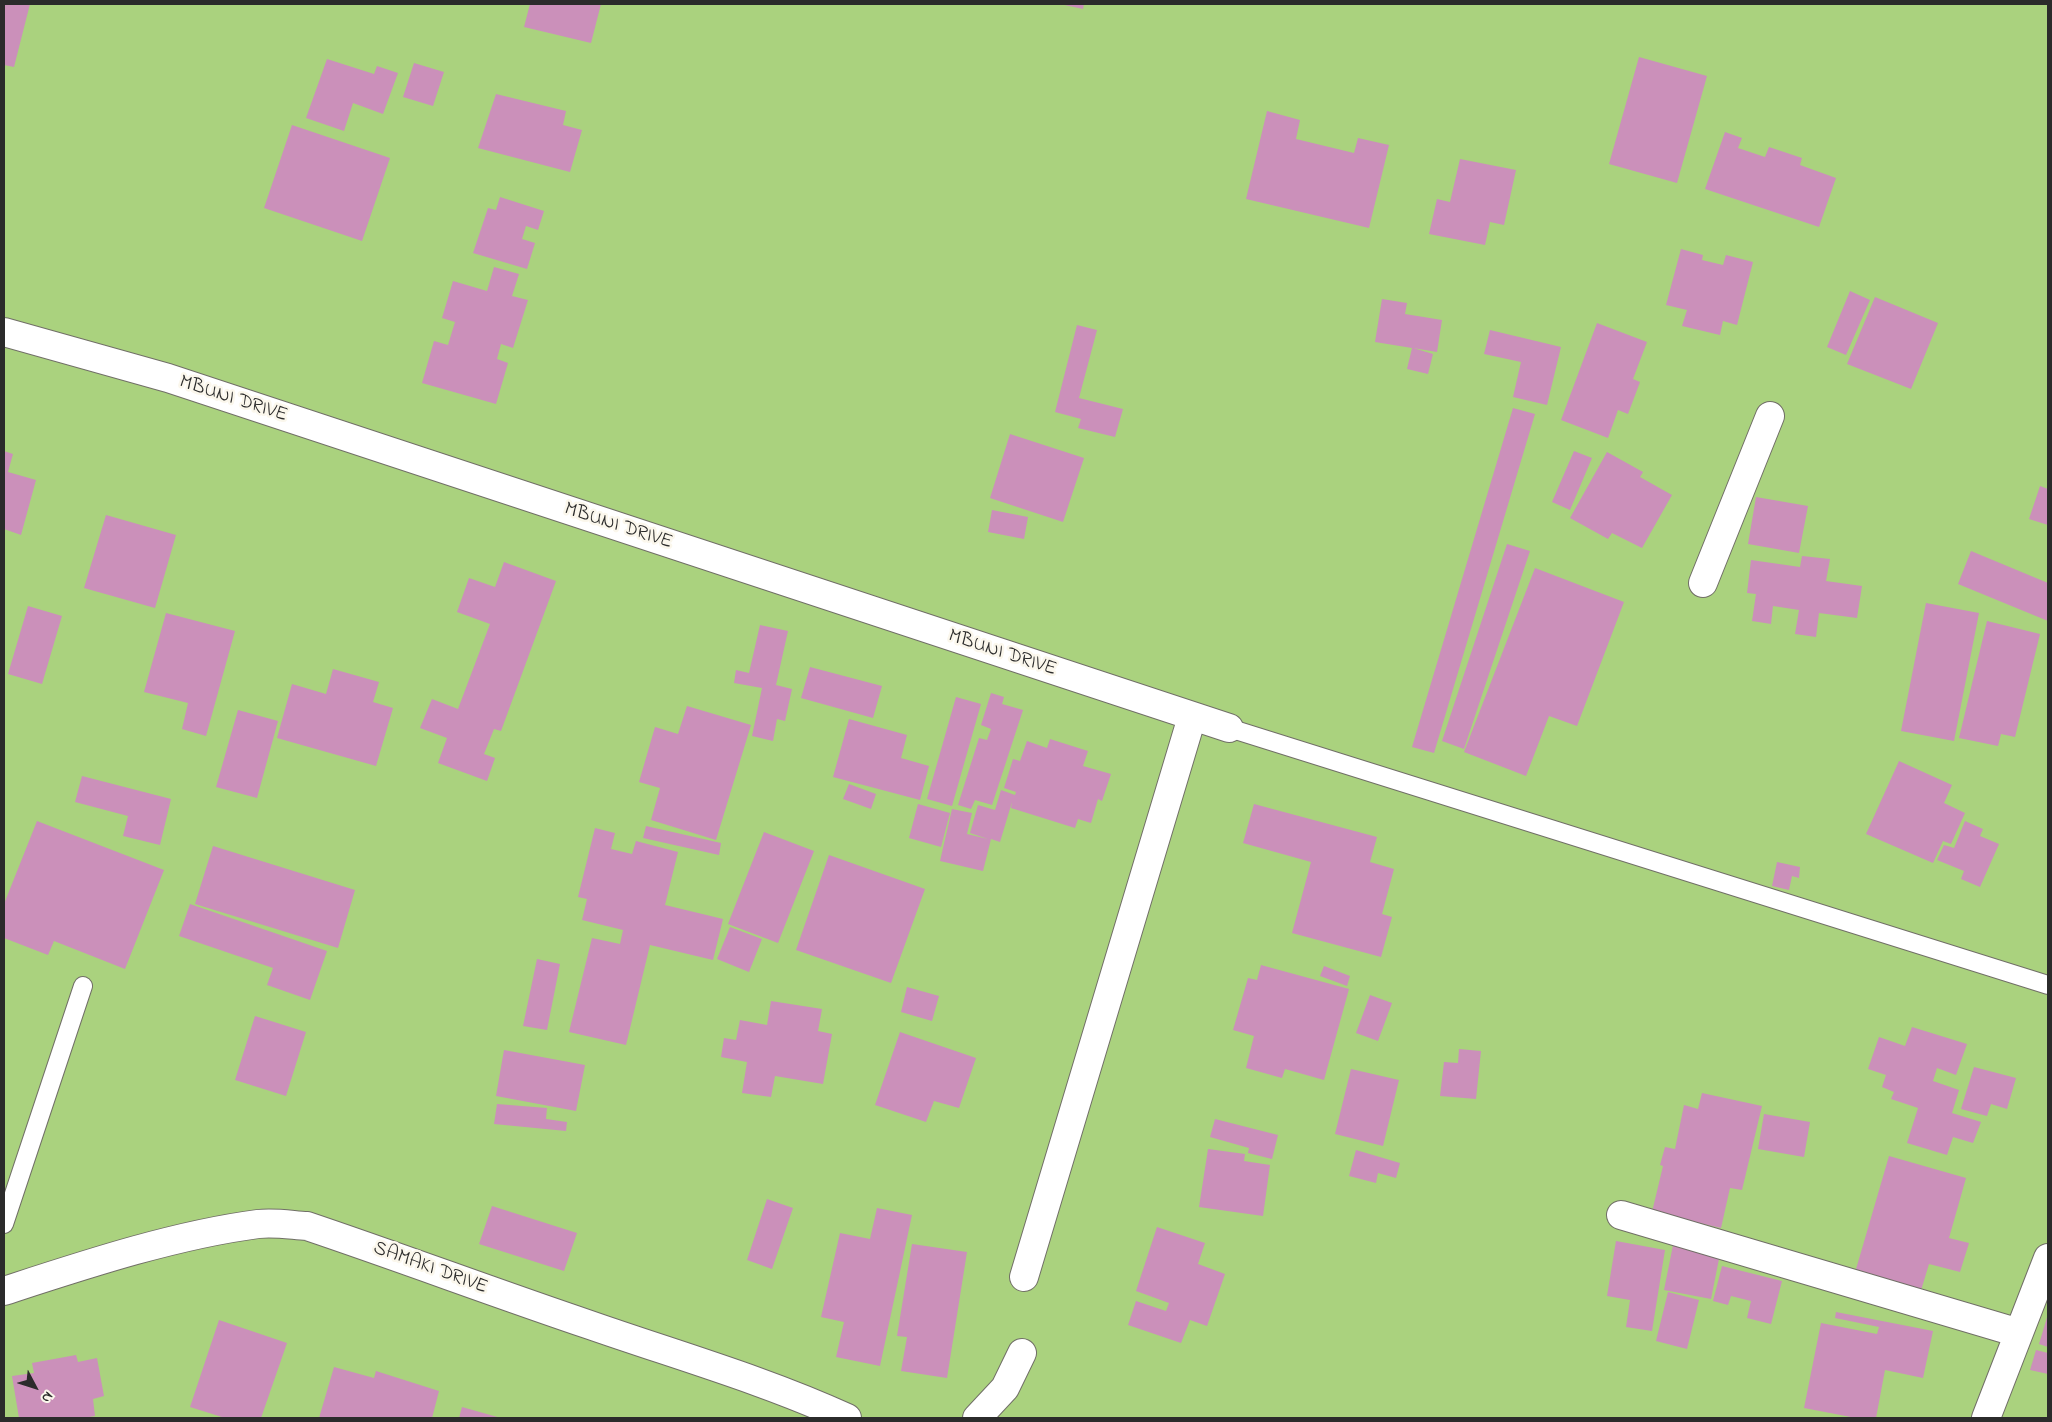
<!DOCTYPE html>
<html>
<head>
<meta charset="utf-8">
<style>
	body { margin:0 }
	#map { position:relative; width:2052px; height:1422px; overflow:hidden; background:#f2ecd6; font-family:"Indie Flower",sans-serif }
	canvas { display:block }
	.frame { position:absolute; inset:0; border:5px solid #2b2b2b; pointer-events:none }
	.north { position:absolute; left:10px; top:1362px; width:50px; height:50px; -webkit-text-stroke:4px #fbf7ec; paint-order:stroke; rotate:130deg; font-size:14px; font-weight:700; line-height:20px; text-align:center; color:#2b2b2b }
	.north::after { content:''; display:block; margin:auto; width:18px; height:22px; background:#2b2b2b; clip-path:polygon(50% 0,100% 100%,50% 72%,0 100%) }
</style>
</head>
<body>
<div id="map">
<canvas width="2052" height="1422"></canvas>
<div class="frame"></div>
<div class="north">N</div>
</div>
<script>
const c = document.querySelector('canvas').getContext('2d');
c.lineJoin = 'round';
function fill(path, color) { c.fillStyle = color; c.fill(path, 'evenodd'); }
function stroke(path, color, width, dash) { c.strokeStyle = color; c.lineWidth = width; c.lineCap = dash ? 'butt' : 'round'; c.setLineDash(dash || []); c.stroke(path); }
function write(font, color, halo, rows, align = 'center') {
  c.font = font + ' "Indie Flower",sans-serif'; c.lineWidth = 5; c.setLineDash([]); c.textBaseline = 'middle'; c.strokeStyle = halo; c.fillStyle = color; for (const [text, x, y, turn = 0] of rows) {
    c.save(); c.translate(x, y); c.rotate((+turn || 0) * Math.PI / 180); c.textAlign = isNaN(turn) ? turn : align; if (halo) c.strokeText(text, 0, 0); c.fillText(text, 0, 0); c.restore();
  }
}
fill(new Path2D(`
	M4 4H2048V1418H4Z`), '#aad27e');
fill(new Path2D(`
	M4 4H30L14 67 4 65Z
	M530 4H601L591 43 524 27Z
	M1060 4H1084L1083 9Z
	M1639 57 1707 76 1677 183 1609 164Z
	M327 59 374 74 377 66 398 73 383 114 353 103 344 131 306 118Z
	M414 63 444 72 433 106 403 97Z
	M496 94 566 111 563 125 582 130 570 172 478 148Z
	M1267 111 1300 120 1296 139 1354 153 1358 138 1389 145 1369 228 1246 199Z
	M292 125 390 158 362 241 264 208Z
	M1725 132 1742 138 1738 148 1765 157 1769 147 1802 158 1800 165 1836 178 1819 227 1705 189Z
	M1460 159 1516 170 1504 225 1490 222 1485 245 1429 234 1437 199 1450 202Z
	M500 197 544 211 538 230 526 226 522 239 535 243 527 269 473 253 488 208 496 210Z
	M1681 249 1703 255 1702 260 1723 265 1726 255 1753 262 1737 325 1723 321 1720 335 1682 326 1687 310 1666 305Z
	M494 267 519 274 512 296 528 300 513 348 501 344 497 359 508 363 496 404 422 383 434 341 448 345 455 322 442 318 453 281 487 291Z
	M1850 291 1870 300 1846 355 1827 347Z
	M1875 297 1938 323 1911 389 1847 364Z
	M1382 299 1407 303 1405 314 1442 320 1437 352 1413 348 1433 354 1428 374 1407 369 1412 348 1375 342Z
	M1597 323 1647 342 1633 379 1640 382 1628 414 1618 410 1608 438 1561 420Z
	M1077 325 1097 330 1079 398 1123 409 1115 437 1078 428 1081 419 1055 412Z
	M1490 330 1561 347 1547 405 1513 397 1521 362 1484 354Z
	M1513 408 1535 414 1434 753 1412 747Z
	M1010 434 1084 458 1063 522 990 498Z
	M4 451 13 454 8 472 36 480 21 535 4 529Z
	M1574 451 1592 458 1570 510 1552 502Z
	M1607 452 1643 472 1640 477 1672 495 1642 548 1612 533 1608 539 1570 518Z
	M2040 486 2048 489V525L2029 519Z
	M1756 497 1808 506 1799 553 1748 544Z
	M992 510 1028 517 1024 539 988 532Z
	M106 515 176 535 155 608 84 588Z
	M1507 544 1530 551 1464 749 1442 741Z
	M1971 551 2048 583V621L1958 584Z
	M1802 556 1830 559 1826 581 1862 586 1857 618 1819 613 1816 637 1795 634 1799 610 1773 606 1771 624 1752 621 1756 594 1747 593 1751 560 1800 567Z
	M504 562 556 581 501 731 494 729 484 754 495 758 487 781 438 763 447 738 420 728 432 699 458 709 490 624 457 612 469 578 495 587Z
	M1535 568 1624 602 1577 726 1549 716 1526 776 1464 752Z
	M1926 603 1979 613 1954 741 1901 731Z
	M28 606 62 616 42 684 8 674Z
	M166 613 235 631 206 736 182 729 188 703 144 692Z
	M1987 621 2040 634 2015 737 2001 734 1998 746 1959 738Z
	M760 625 788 631 776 685 792 689 785 721 777 719 773 741 752 736 762 688 734 683 736 670 749 673Z
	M810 667 882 686 873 718 801 698Z
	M333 669 379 682 373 702 393 708 376 766 277 738 292 684 326 694Z
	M991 693 1004 697 1002 704 1023 710 992 805 975 800 971 809 958 805 979 738 987 740 991 729 981 725Z
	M956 697 981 704 952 806 927 799Z
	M687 706 751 725 716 840 651 820 660 788 639 782 655 727 678 734Z
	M238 710 278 721 257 798 216 787Z
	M849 719 907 735 901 758 929 766 920 800 833 777Z
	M1050 739 1088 751 1083 766 1111 774 1102 801 1098 799 1091 823 1078 819 1075 828 1011 808 1012 802 1000 842 991 839 983 871 940 861 952 809 972 813 967 834 988 839 970 833 978 805 995 810 1001 790 1015 795 1016 792 1004 788 1013 759 1020 761 1027 741 1047 748Z
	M1899 761 1952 785 1944 803 1965 813 1951 844 1943 841 1933 863 1866 834Z
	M82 776 171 799 160 845 123 836 128 816 75 802Z
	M849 784 876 794 871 809 843 799Z
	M918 804 950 813 941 847 909 838Z
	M1254 804 1377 837 1370 862 1394 869 1382 914 1392 917 1381 957 1292 933 1311 862 1243 843Z
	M37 821 164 870 125 969 54 941 48 955 4 938V904Z
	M1965 821 1983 829 1980 836 1999 844 1980 887 1961 879 1964 871 1937 860 1944 845 1954 848Z
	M646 826 721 843 719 855 643 838Z
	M595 828 615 833 611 849 632 854 636 841 678 852 665 905 723 919 713 960 650 945 626 1045 569 1032 592 938 620 944 623 930 582 920 587 899 578 897Z
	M764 832 814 851 778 943 728 924Z
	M213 846 355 890 338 948 195 904Z
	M829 855 925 889 891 983 796 950Z
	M1777 862 1800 867 1799 878 1792 876 1789 890 1772 886Z
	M190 904 327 951 310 1000 267 985 273 968 179 936Z
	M730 927 762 939 749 972 717 959Z
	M537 959 560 964 547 1030 523 1026Z
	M1261 965 1349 989 1324 1080 1285 1069 1282 1078 1246 1068 1254 1036 1233 1030 1248 978 1257 980Z
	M1324 966 1350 976 1347 986 1320 976Z
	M907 987 939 996 932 1021 901 1012Z
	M1370 995 1392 1003 1378 1041 1356 1033Z
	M771 1001 822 1009 818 1031 832 1034 823 1084 775 1076 771 1097 742 1093 747 1062 721 1057 724 1038 736 1040 740 1020 767 1025Z
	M255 1016 306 1032 286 1096 235 1080Z
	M1912 1027 1967 1044 1956 1075 1937 1068 1933 1081 1959 1090 1952 1113 1981 1122 1973 1143 1953 1137 1947 1155 1907 1143 1918 1108 1891 1099 1894 1092 1882 1087 1886 1075 1868 1069 1879 1037 1905 1046Z
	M900 1032 976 1058 959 1108 934 1101 926 1122 875 1105Z
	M1459 1049 1481 1051 1476 1099 1440 1096 1444 1062 1458 1063Z
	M504 1050 585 1065 576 1111 496 1096Z
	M1974 1067 2016 1078 2007 1109 1991 1104 1987 1116 1961 1109Z
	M1351 1069 1399 1080 1383 1146 1335 1134Z
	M1702 1093 1762 1106 1742 1190 1730 1188 1721 1228 1652 1212 1663 1166 1660 1165 1665 1147 1675 1149 1684 1105 1698 1109Z
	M497 1104 547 1108 546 1119 567 1122 566 1131 494 1124Z
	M1764 1114 1810 1122 1804 1157 1758 1149Z
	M1215 1119 1278 1135 1272 1159 1248 1153 1249 1148 1210 1137Z
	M1208 1149 1245 1154 1244 1161 1270 1165 1263 1216 1199 1207Z
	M1356 1150 1400 1163 1396 1178 1378 1173 1376 1183 1349 1176Z
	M1889 1156 1966 1178 1949 1238 1969 1243 1960 1272 1929 1264 1916 1307 1854 1276Z
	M767 1199 793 1208 772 1269 747 1260Z
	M492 1206 577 1233 564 1271 479 1244Z
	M877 1208 912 1215 880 1366 836 1357 844 1322 821 1317 840 1233 870 1239Z
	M1157 1227 1205 1243 1198 1264 1225 1274 1207 1326 1190 1320 1181 1343 1128 1325 1136 1301 1166 1311 1169 1303 1136 1291Z
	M1616 1241 1665 1250 1652 1331 1626 1327 1630 1300 1607 1296Z
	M912 1244 967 1252 947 1378 901 1371 907 1337 897 1336Z
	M1673 1245 1720 1254 1711 1299 1664 1290Z
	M1722 1266 1782 1281 1771 1324 1747 1318 1751 1301 1731 1296 1728 1305 1713 1301Z
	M1668 1292 1699 1300 1687 1349 1656 1341Z
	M1836 1312 1933 1331 1923 1378 1885 1370 1876 1418H1856L1804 1408 1821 1323 1877 1334 1879 1327 1835 1318Z
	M2048 1314V1347L2039 1344Z
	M219 1320 287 1343 261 1418H225L190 1407Z
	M2036 1350 2048 1353V1374L2030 1370Z
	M76 1355 78 1362 97 1358 104 1396 93 1399 95 1416 84 1418H19L12 1376 34 1373 32 1363Z
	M334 1367 374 1378 376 1371 439 1391 432 1418H319Z
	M462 1407 501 1418H459Z`), '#cb90ba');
const lane = new Path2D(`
	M1229 728 2048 985
	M4 1224 83 986`);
const street = new Path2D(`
	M4 332 168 378 1229 728
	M1703 583 1770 416
	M1621 1215 2019 1333
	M1024 1277 1192 717
	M4 1291C84 1265 174 1235 258 1224 274 1222 291 1225 307 1226 402 1258 495 1293 590 1325 676 1355 764 1380 847 1418
	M977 1418 1005 1388 1022 1353
	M1986 1418 2048 1258`);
stroke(lane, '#716f67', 20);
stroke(street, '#716f67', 30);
stroke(lane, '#fff', 18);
stroke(street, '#fff', 28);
write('20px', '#2b2b2b', '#fbf7ec', [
	["MBUNI DRIVE",233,400,18],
	["MBUNI DRIVE",618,527,18],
	["MBUNI DRIVE",1002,654,18],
	["SAMAKI DRIVE",430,1269,20]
]);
</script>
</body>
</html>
